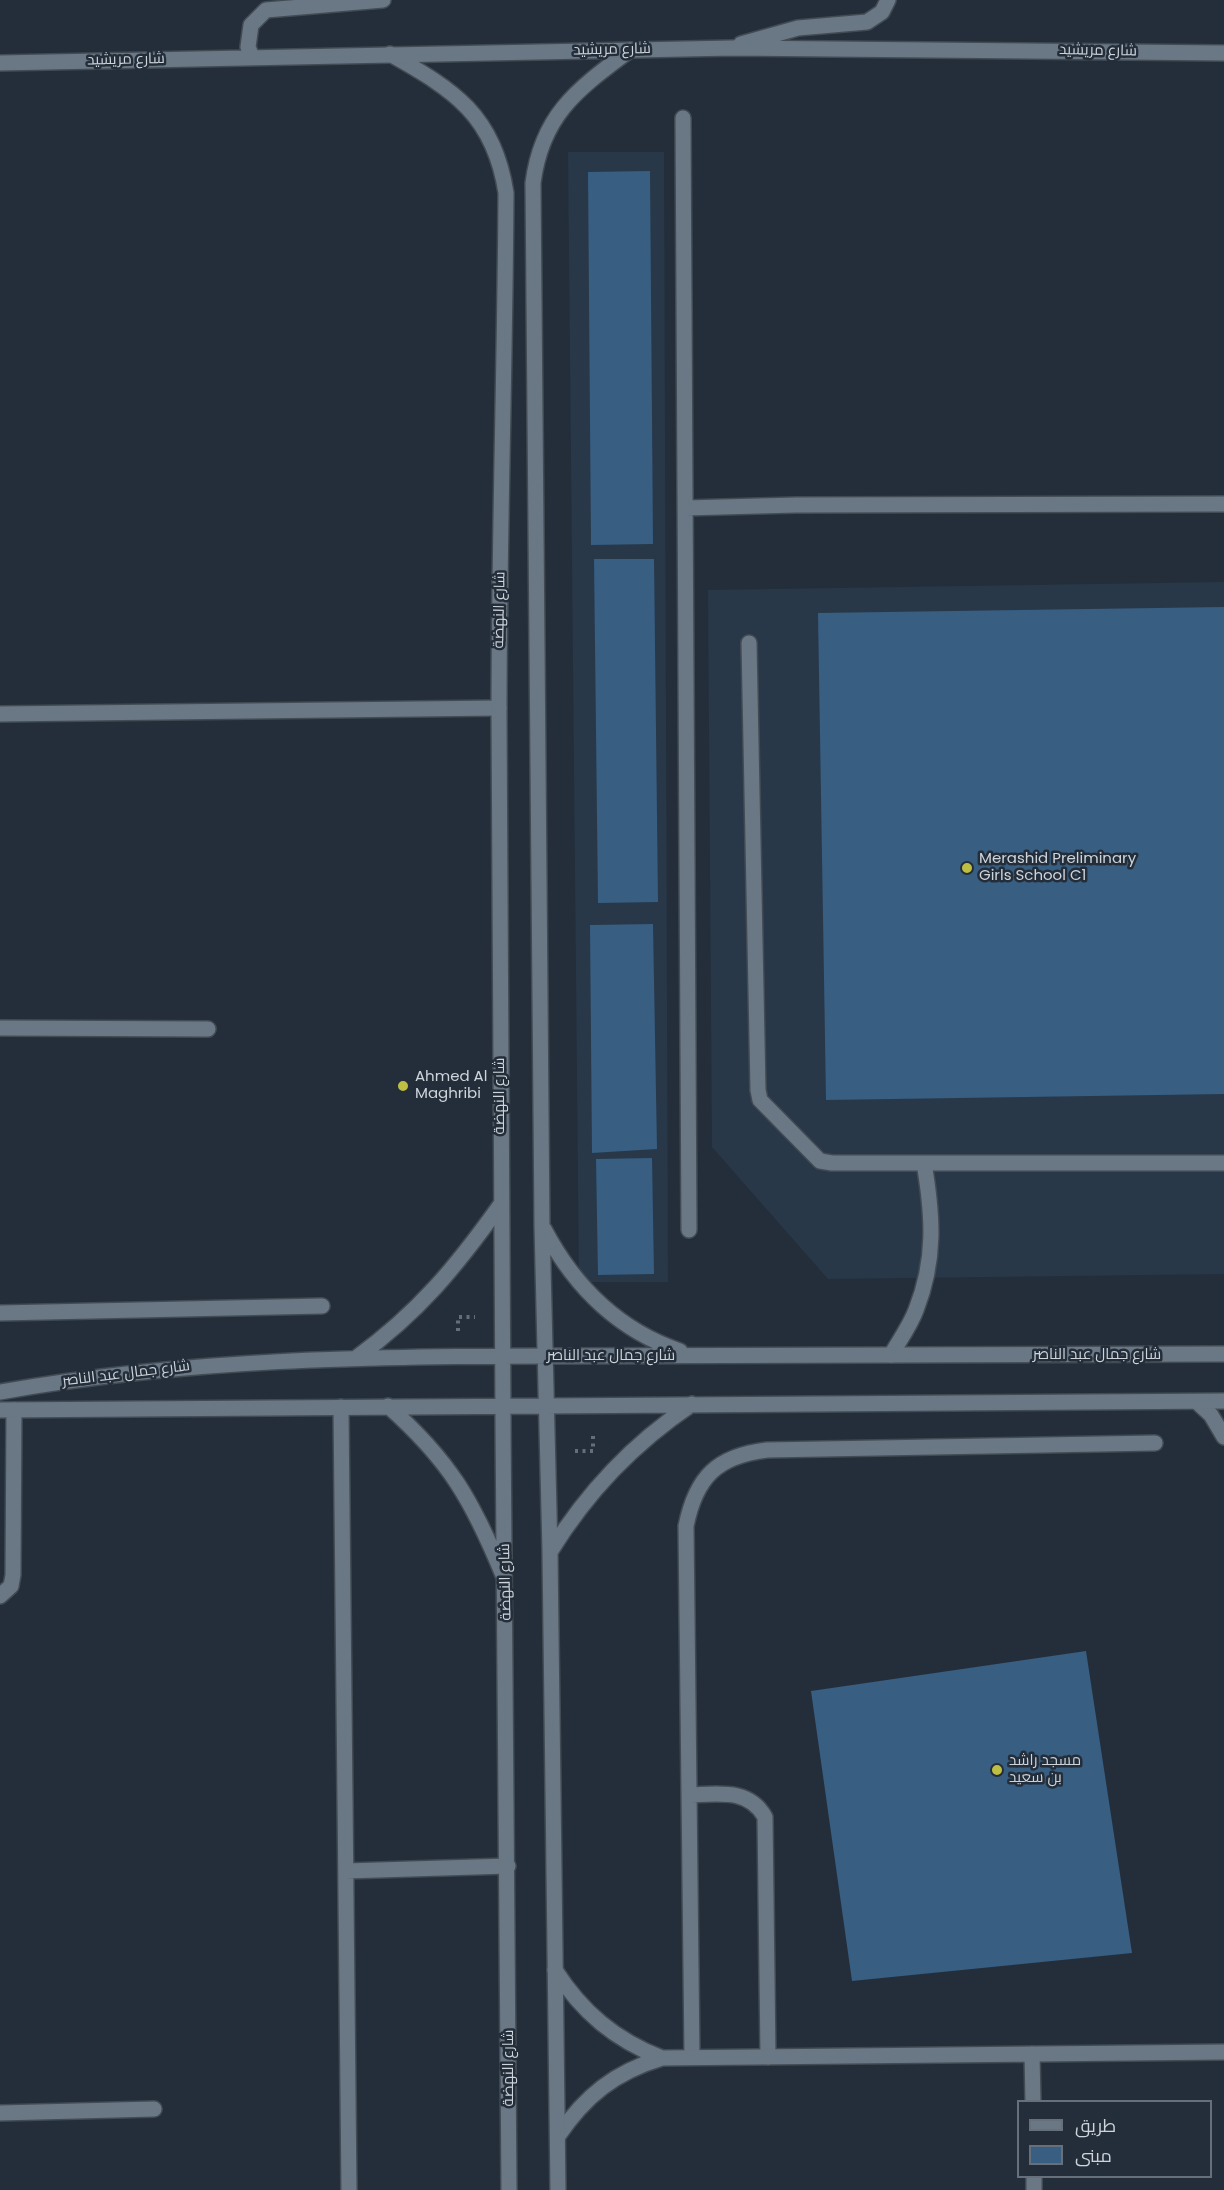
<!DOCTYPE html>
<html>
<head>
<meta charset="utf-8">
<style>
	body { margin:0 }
	#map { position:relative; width:1224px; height:2190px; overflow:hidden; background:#232e3a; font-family:Poppins,Cairo,sans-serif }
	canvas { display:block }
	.legend { position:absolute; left:1017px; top:2100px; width:195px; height:78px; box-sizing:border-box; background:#232e3a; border:2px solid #67707a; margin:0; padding:8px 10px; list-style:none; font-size:18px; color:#cdd4db }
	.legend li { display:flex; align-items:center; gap:12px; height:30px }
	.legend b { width:30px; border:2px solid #67707a }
</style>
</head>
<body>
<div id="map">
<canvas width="1224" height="2190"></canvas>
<ul class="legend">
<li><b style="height:8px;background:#6a7784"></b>طريق</li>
<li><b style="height:16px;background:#385e82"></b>مبنى</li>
</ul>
</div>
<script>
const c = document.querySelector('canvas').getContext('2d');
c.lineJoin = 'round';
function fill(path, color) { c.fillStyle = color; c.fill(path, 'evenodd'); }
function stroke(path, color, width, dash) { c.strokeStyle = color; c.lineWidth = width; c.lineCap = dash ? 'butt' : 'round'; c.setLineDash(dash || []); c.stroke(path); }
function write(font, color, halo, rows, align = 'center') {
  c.font = font + ' Poppins,Cairo,sans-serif'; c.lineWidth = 5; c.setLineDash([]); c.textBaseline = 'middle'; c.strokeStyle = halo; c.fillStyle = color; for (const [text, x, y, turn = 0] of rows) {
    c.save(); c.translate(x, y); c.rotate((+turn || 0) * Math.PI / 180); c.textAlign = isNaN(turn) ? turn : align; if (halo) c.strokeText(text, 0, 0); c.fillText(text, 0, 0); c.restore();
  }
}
fill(new Path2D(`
	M568 152H664L668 1282H579Z
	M1224 582V1274L828 1279 712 1147 708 590Z`), '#283848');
fill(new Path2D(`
	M650 171 653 544 591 545 588 172Z
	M594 559H654L658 902 598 903Z
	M1224 607V1094L826 1100 818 613Z
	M653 924 657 1149 592 1153 590 925Z
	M652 1158 654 1274 598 1275 596 1159Z
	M1086 1651 1132 1953 852 1981 811 1691Z`), '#385e82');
const service = new Path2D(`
	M749 643 758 1090 760 1100 820 1161 832 1163H1224
	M891 1355C899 1341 910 1326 916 1310 936 1259 933 1216 924 1163
	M689 1795C718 1794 749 1788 765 1817L768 2057
	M692 2057 686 1526C696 1477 717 1456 767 1450L1155 1443`);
const minor = new Path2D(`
	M683 118 689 1230
	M685 508 796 505 1224 504
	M0 714 499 708
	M0 1028 208 1029
	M0 1313 322 1306
	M1197 1402 1211 1415 1224 1437
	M341 1407 349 2190
	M0 1596 11 1586 13 1575 14 1410
	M346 1871 508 1866
	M555 1970C582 2012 615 2040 662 2058
	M1032 2054 1033 2102
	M0 2113 154 2109
	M558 2136C585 2096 615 2072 662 2058L1224 2052
	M1034 2176V2190`);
const tertiary = new Path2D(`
	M390 54C454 90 494 115 506 193 505 367 499 541 499 715 499 1207 507 1698 509 2190
	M544 1229C574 1286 618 1330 680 1351
	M356 1358C419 1312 456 1267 501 1204
	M0 1392C185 1359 372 1356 559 1356 780 1356 1002 1355 1224 1354
	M388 1406C450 1461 472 1500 503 1575
	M0 1410 1224 1401
	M550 1552C588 1491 633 1444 692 1404
	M558 2190 550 1552 542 1226 533 183C542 114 578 89 630 50`);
const secondary = new Path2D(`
	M741 44 798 28 867 22 882 12 888 0
	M252 57 248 47 251 25 266 10 383 0
	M0 63 733 48 1224 53`);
stroke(service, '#424b54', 18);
stroke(minor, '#424b54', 18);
stroke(tertiary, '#424b54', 18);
stroke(secondary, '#424b54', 18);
stroke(new Path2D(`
	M458 1331V1317H475
	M575 1451H593V1432`), '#656e78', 4, [3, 4.5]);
stroke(service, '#6a7784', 15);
stroke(minor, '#6a7784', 15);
stroke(tertiary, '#6a7784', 15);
stroke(secondary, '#6a7784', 15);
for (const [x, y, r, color] of [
	[967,868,6,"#bebf42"],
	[403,1086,6,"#bebf42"],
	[997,1770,6,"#bebf42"]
]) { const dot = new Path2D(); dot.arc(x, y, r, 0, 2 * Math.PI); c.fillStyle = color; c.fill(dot); stroke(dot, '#232e3a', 2); }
write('15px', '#cdd4db', '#232e3a', [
	["شارع مريشيد",612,50,-1],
	["شارع مريشيد",1098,51,1],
	["شارع مريشيد",126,60,-1],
	["شارع النهضة",500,610,-89],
	["شارع النهضة",500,1096,-90],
	["شارع جمال عبد الناصر",1097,1355],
	["شارع جمال عبد الناصر",611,1356],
	["شارع جمال عبد الناصر",126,1374,-7],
	["شارع النهضة",506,1582,-91],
	["شارع النهضة",509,2068,-90]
]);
write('15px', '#cdd4db', '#232e3a', [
	["Merashid Preliminary",979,859],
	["Girls School C1",979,876],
	["Ahmed Al",415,1077],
	["Maghribi",415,1094],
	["مسجد راشد",1009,1761],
	["بن سعيد",1009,1778]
], 'left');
</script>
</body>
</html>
